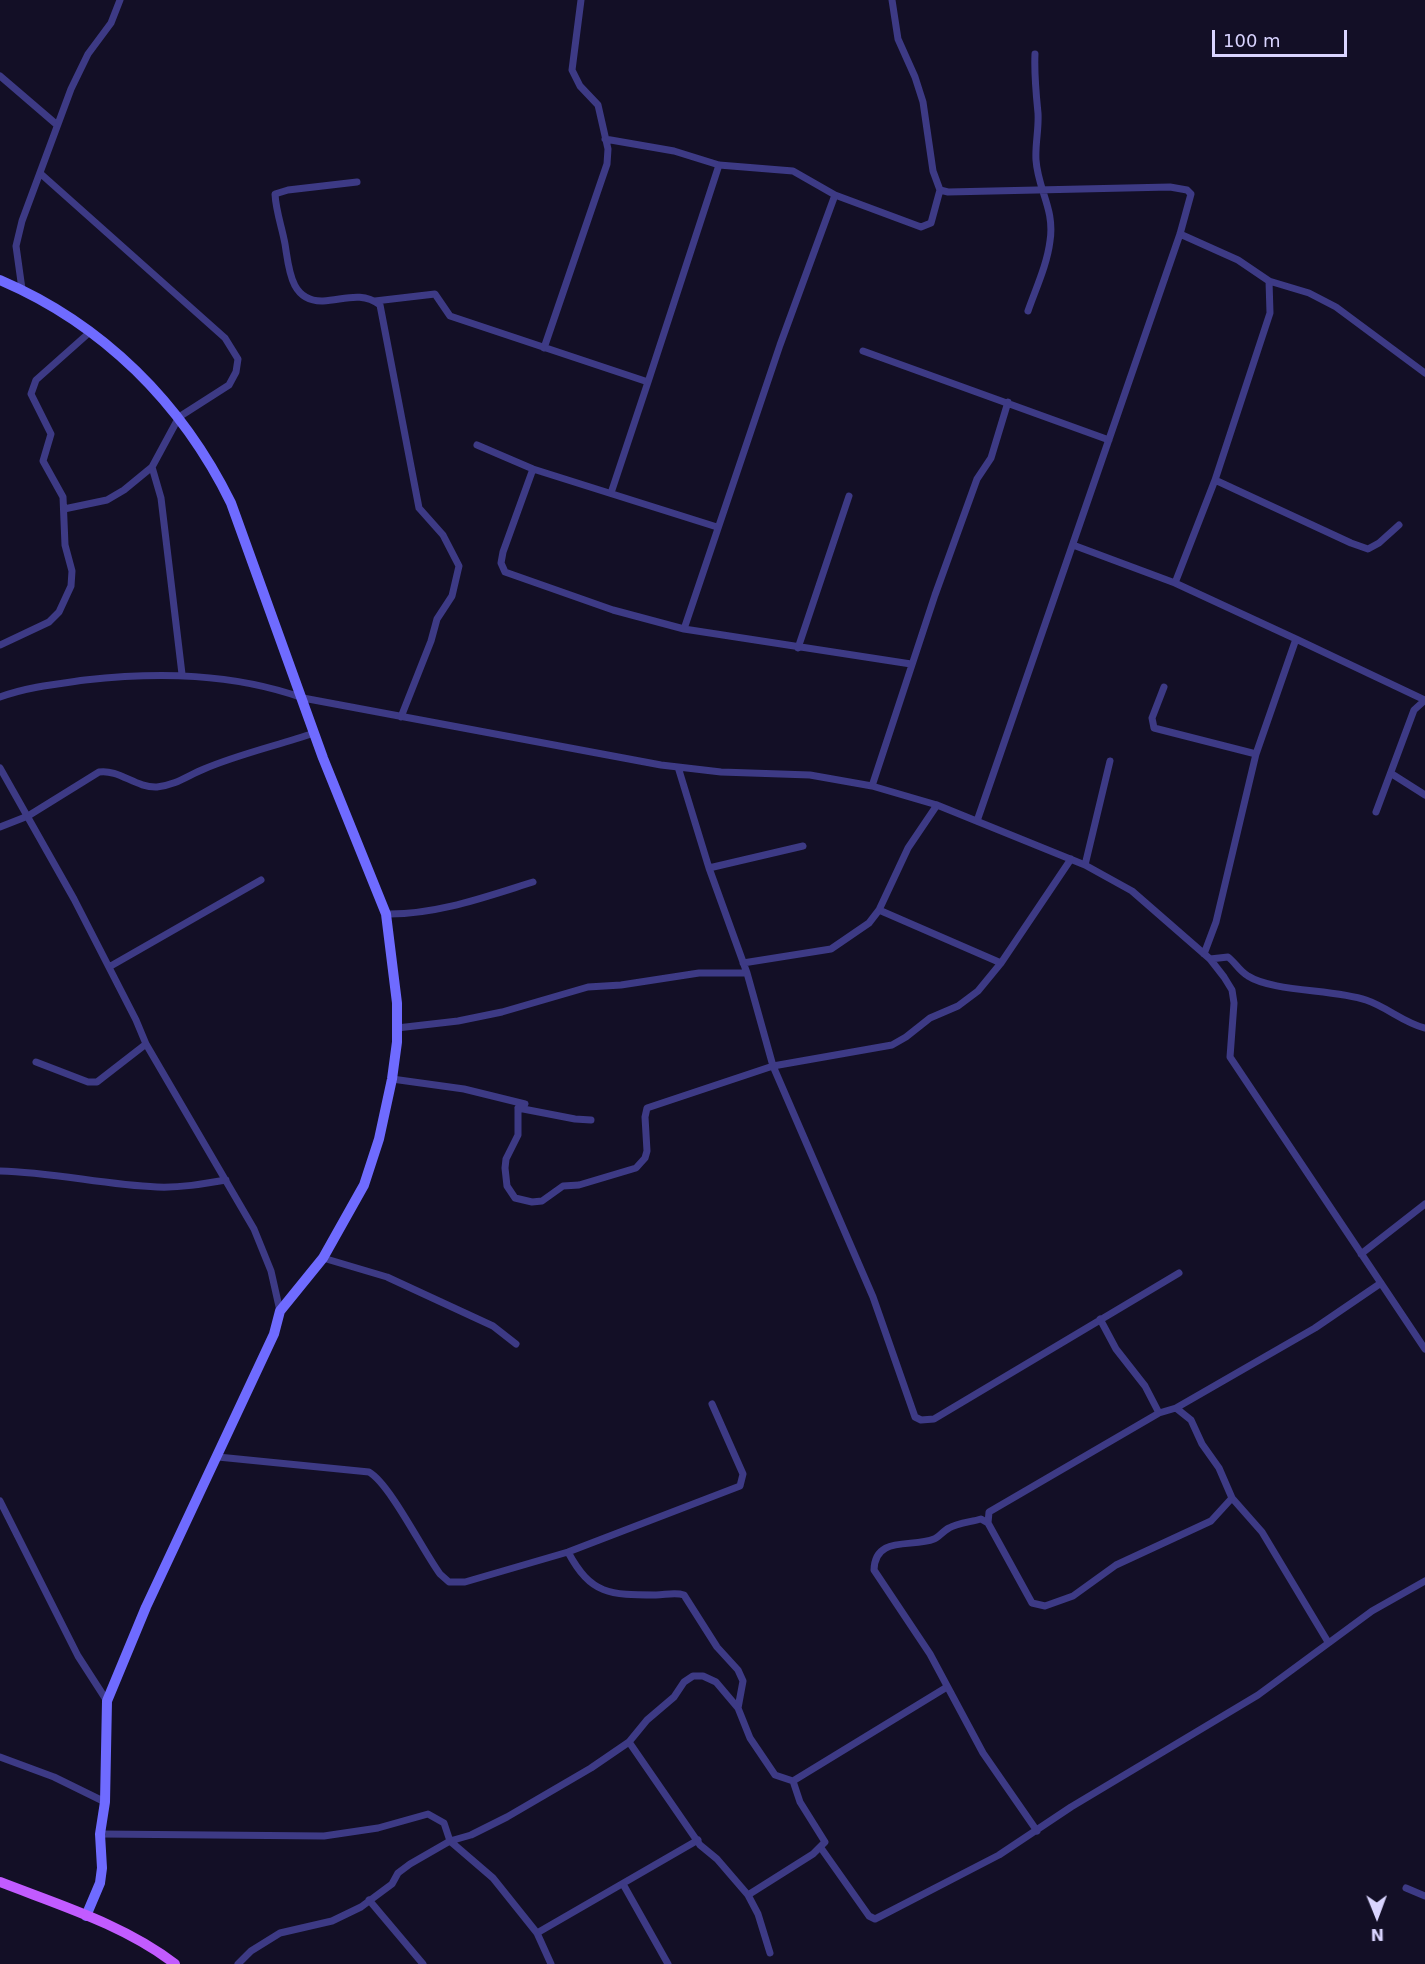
<!DOCTYPE html>
<html>
<head>
<meta charset="utf-8">
<style>
	body { margin:0 }
	#map { position:relative; width:1425px; height:1964px; overflow:hidden; background:#130f26; font-family:"DejaVu Sans",sans-serif }
	canvas { display:block }
	.north { position:absolute; left:1347px; top:1886px; width:60px; height:60px; -webkit-text-stroke:4px #130f26; paint-order:stroke; rotate:179deg; font-size:16px; font-weight:700; line-height:24px; text-align:center; color:#d9d4ff }
	.north::after { content:''; display:block; margin:auto; width:21px; height:27px; background:#d9d4ff; clip-path:polygon(50% 0,100% 100%,50% 72%,0 100%) }
	.scale { position:absolute; left:1212px; top:30px; width:135px; height:27px; box-sizing:border-box; border:3px solid #d9d4ff; border-top:0; padding-left:8px; font-size:18px; line-height:21px; white-space:nowrap; color:#d9d4ff; -webkit-text-stroke:4px #130f26; paint-order:stroke }
</style>
</head>
<body>
<div id="map">
<canvas width="1425" height="1964"></canvas>
<div class="north">N</div>
<div class="scale">100 m</div>
</div>
<script>
const c = document.querySelector('canvas').getContext('2d');
c.lineJoin = 'round';
function stroke(path, color, width, dash) { c.strokeStyle = color; c.lineWidth = width; c.lineCap = dash ? 'butt' : 'round'; c.setLineDash(dash || []); c.stroke(path); }
stroke(new Path2D(`
	M892 0 898 39 915 77 923 102 933 171 940 190
	M0 76 56 124
	M605 139 674 151 719 165 793 171 835 195 921 227 931 223 940 190 948 192 1170 187 1187 190 1191 194 1180 234 977 821
	M41 174 225 338 238 359 236 372 229 385 179 417 152 467 124 490 107 500 64 509
	M357 182 288 190 275 194C276 212 282 227 285 244 289 268 290 302 323 301 344 300 361 291 380 305L419 508 443 535 459 566 452 596 437 619 431 641 401 717
	M1180 234 1238 260 1269 281 1309 293 1336 307 1425 373
	M22 289 16 246 22 221 71 89 88 54 111 23 120 0
	M375 301 435 294 450 316 648 382 611 493
	M1028 311C1036 288 1047 265 1050 241 1055 209 1038 190 1036 160 1035 144 1039 129 1038 113 1036 93 1034 74 1035 54
	M544 348 607 164 608 149 598 105 580 86 572 70 581 0
	M863 351 1109 440
	M648 382 719 165
	M477 445 533 469 717 527
	M152 467 161 498 182 674
	M533 469 503 552 501 563 505 572 613 610 684 629 911 664
	M1215 480 1351 543 1368 549 1379 543 1399 525
	M1073 545 1175 583 1296 639
	M1175 583 1215 480 1270 313 1269 281
	M684 629 780 345 835 195
	M0 645 49 622 59 612 71 586 72 571 65 545 63 497 43 461 51 434 31 394 36 380 90 332
	M798 648 849 496
	M1164 687 1152 718 1154 728 1256 754
	M0 697C27 687 56 684 85 680 159 672 232 673 303 698L661 765 721 772 810 775 872 786 937 805 1085 865 1132 891 1210 959 1224 977 1232 990 1234 1003 1230 1057 1425 1349
	M678 767 709 868 747 973 773 1066 873 1297 915 1417 921 1420 934 1419 1179 1273
	M0 768 74 899 136 1020 146 1044 254 1229 271 1271 280 1311
	M1392 774 1425 795
	M872 786 935 595 977 479 991 458 1008 402
	M1376 812 1414 710 1425 700
	M0 827 28 816 99 772C119 769 136 788 157 787 176 785 187 776 204 769 236 755 279 745 314 733
	M1085 865 1110 761
	M709 868 803 846
	M879 910 1001 963
	M386 914C436 915 485 897 533 882
	M1204 954 1216 922 1256 754 1296 639 1425 700
	M1210 959 1228 957C1235 962 1239 971 1248 976 1273 992 1334 989 1366 1000 1387 1007 1404 1023 1425 1028
	M743 963 831 949 869 923 879 910 908 848 937 805
	M109 967 261 880
	M397 1028 458 1021 502 1012 588 987 621 985 699 973H747
	M36 1062 88 1082H97L146 1044
	M392 1079 464 1089 525 1104 518 1108 575 1119 591 1120
	M518 1108V1135L506 1159 505 1168 507 1186 515 1198 532 1202 542 1201 563 1186 579 1185 636 1168 645 1158 647 1151 645 1117 647 1108 773 1066 892 1045 906 1037 930 1018 958 1006 978 991 1001 963 1071 859
	M0 1171C53 1172 104 1185 157 1187 180 1188 203 1184 226 1180
	M1361 1254 1425 1204
	M323 1258 387 1277 493 1326 516 1344
	M1100 1319 1116 1349 1145 1386 1159 1413 1176 1408 1191 1420 1202 1444 1219 1468 1232 1498 1262 1532 1328 1642
	M1176 1408 1315 1328 1381 1283
	M1159 1413 989 1512 988 1523 1032 1603 1045 1606 1073 1596 1116 1565 1211 1521 1232 1498
	M218 1457 369 1472C390 1484 423 1551 440 1574L449 1582H465L568 1552 740 1486 743 1474 712 1404
	M0 1501 78 1656 107 1701
	M988 1523 981 1519C971 1522 958 1523 949 1528 943 1531 939 1537 934 1539 912 1548 875 1535 874 1570L930 1654 983 1753 1037 1831
	M568 1552C591 1595 610 1595 656 1595 665 1595 675 1592 684 1595L717 1647 738 1670 743 1681 738 1708 750 1738 775 1775 793 1781 800 1802 825 1842 813 1854 748 1895
	M629 1742 700 1845 717 1859 748 1895 758 1914 770 1953
	M0 1757 54 1777 105 1802
	M793 1781 947 1687
	M100 1834 324 1836 378 1828 428 1814 444 1823 450 1841 493 1878 537 1933 551 1964
	M821 1848 869 1916 875 1919 881 1916 999 1855 1071 1807 1258 1695 1372 1611 1425 1581
	M623 1884 668 1964
	M1406 1888 1425 1896
	M369 1900 423 1964
	M537 1933 698 1840
	M238 1964 251 1951 280 1933 332 1921 361 1907 392 1884 398 1873 410 1864 450 1841 471 1835 507 1817 591 1768 629 1742 647 1720 674 1697 684 1682 693 1676H703L716 1682 738 1708`), '#3d3a85', 7);
stroke(new Path2D(`
	M0 280C103 324 182 403 231 503L323 758 386 914 397 1003V1042L392 1079 379 1139 364 1185 323 1258 280 1311 274 1334 146 1607 107 1701 105 1802 100 1834 102 1868 100 1883 86 1916`), '#6f6bff', 10);
stroke(new Path2D(`
	M0 1882C59 1905 125 1925 175 1964`), '#c25bff', 10);
</script>
</body>
</html>
